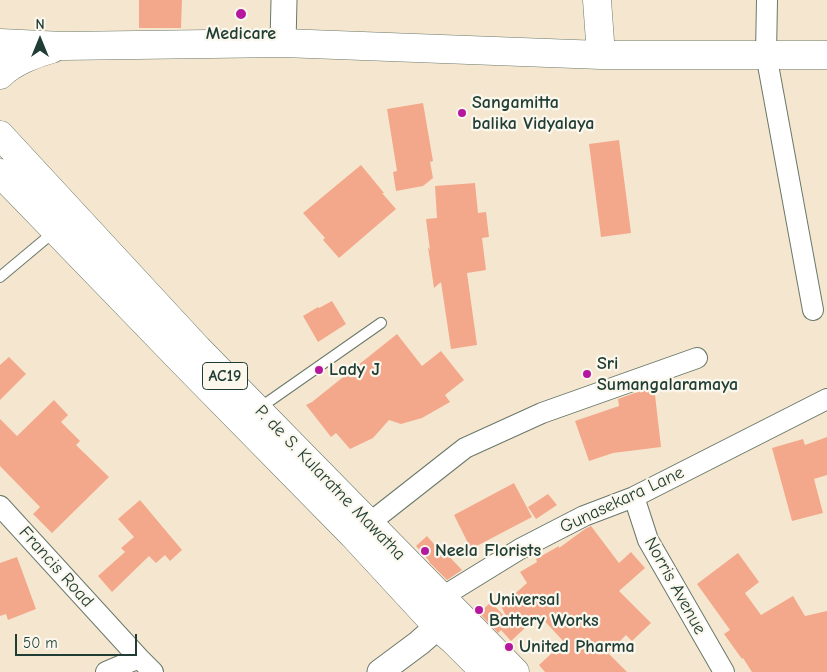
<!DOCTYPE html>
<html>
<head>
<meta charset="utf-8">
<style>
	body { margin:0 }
	#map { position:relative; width:827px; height:672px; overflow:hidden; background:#f5e7cf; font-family:"Comic Neue",sans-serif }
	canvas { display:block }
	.north { position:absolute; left:15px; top:15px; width:50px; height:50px; -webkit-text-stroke:4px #fbf7ec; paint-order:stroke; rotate:0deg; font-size:14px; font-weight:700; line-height:20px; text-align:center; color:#1f3d34 }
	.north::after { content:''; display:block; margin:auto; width:18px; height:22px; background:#1f3d34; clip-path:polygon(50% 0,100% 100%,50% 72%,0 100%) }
	.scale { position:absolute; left:15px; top:634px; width:122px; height:22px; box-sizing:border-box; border:2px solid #1f3d34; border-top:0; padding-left:6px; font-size:15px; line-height:18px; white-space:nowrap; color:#1f3d34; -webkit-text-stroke:4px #fbf7ec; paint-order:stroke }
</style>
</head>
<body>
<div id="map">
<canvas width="827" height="672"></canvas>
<div class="north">N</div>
<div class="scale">50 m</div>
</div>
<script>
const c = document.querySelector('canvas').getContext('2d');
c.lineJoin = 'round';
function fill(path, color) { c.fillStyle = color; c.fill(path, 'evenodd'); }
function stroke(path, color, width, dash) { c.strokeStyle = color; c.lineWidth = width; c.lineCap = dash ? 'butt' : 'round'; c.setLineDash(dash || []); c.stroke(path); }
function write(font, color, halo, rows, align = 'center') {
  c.font = font + ' "Comic Neue",sans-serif'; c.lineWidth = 4.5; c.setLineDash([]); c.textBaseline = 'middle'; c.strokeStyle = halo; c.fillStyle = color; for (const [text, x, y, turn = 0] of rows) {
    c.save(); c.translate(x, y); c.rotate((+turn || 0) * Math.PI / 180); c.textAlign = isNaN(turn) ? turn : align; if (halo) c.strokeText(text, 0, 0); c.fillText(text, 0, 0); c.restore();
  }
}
fill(new Path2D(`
	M139 0H182L181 28H139Z
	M423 103 433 161 430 162 433 178 423 186 396 191 393 172 397 171 387 109Z
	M619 140 631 233 601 237 589 144Z
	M361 165 384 193H382L396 209 339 258 323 240 325 238 303 213Z
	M475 183 478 213 486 212 489 237 482 238 486 270 467 273 477 345 451 349 441 282 434 288 428 247 430 250 426 219 437 218 435 186Z
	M332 301 346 324 318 342 303 316 318 307 319 308Z
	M397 334 422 366 441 351 464 380 445 395 450 402 422 418 401 424 389 420 373 438 350 449 336 433 331 437 306 405 312 402Z
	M9 357 26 374 0 400V365Z
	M654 386 661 447 613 453 589 461 575 421 619 406 618 399Z
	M54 400 68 415 61 422 80 441 76 445 109 477 52 533 33 514 40 507 0 466V419L17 436Z
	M827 437V475L814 479 823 513 792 521 772 448 803 439 805 445Z
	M514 483 532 517 471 549 454 515Z
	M548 494 557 505 536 519 528 507Z
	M140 500 182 550 170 561 165 555 156 563 149 556 112 592 98 576 125 552 121 548 134 537 118 519Z
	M591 526 619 563 631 552 645 568 619 591 651 623 632 641 626 635 608 653 627 672H545L539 665 564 642 539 615 511 641 501 630 498 633 479 613 491 602 505 617 506 616 501 606 527 583 520 572 537 562 536 559 559 546V548L585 529Z
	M427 536 441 552 443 550 462 570 447 580 429 562H430L416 546Z
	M738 553 759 582 745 593 761 615 793 596 805 616 827 611V672H752L743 658 742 659 724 634 730 630 697 584Z
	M17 557 36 609 8 620 6 614 0 616V563Z`), '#f4a88b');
const service = new Path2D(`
	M0 277 55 231
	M258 409 381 323`);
const minor = new Path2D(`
	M767 0 766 54 813 310
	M634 497 648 540 724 672
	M0 506 139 658 153 672
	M358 532 465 448 542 413 697 358
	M433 605 442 597 520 549 584 516 634 497 827 399
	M106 672 139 658`);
const tertiary = new Path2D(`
	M283 43 284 0
	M380 672 419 643 452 614`);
const secondary = new Path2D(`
	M597 0 601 55
	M0 43 63 46 283 43 601 55H827
	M0 75C12 63 35 53 52 49`);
const primary = new Path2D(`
	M0 135 198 349 515 672
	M0 173 184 363 353 535 438 627 454 641 485 672`);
stroke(service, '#6a786a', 12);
stroke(minor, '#6a786a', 22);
stroke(tertiary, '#6a786a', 27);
stroke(secondary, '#6a786a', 29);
stroke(primary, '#6a786a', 29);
stroke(service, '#fff', 10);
stroke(minor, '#fff', 20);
stroke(tertiary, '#fff', 25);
stroke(secondary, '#fff', 28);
stroke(primary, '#fff', 28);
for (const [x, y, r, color] of [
	[241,14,6,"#b5179e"],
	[462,113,5,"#b5179e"],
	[319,370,5,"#b5179e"],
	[587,374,5,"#b5179e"],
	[425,551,5,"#b5179e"],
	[479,610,5,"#b5179e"],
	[509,647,5,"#b5179e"]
]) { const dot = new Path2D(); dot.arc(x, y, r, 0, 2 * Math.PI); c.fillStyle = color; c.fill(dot); stroke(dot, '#fbf7ec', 2); }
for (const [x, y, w] of [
	[225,376,45]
]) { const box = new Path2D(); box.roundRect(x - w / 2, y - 13.5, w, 27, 4); c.fillStyle = '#fbf7ec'; c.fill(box); stroke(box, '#1f3d34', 1); }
write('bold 16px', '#1f3d34', null, [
	["AC19",225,376]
]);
write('bold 18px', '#1f3d34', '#fbf7ec', [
	["Medicare",241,34,"center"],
	["Sangamitta",472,103],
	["balika Vidyalaya",472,124],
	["Sri",597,364],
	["Sumangalaramaya",597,385],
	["Lady J",329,370],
	["Neela Florists",435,551],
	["Universal",489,600],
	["Battery Works",489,621],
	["United Pharma",519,647]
], 'left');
write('18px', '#1f3d34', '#fbf7ec', [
	["P. de S. Kularatne Mawatha",330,483,46],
	["Gunasekara Lane",622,500,-25],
	["Francis Road",56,567,48],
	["Norris Avenue",675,586,61]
]);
</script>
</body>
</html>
